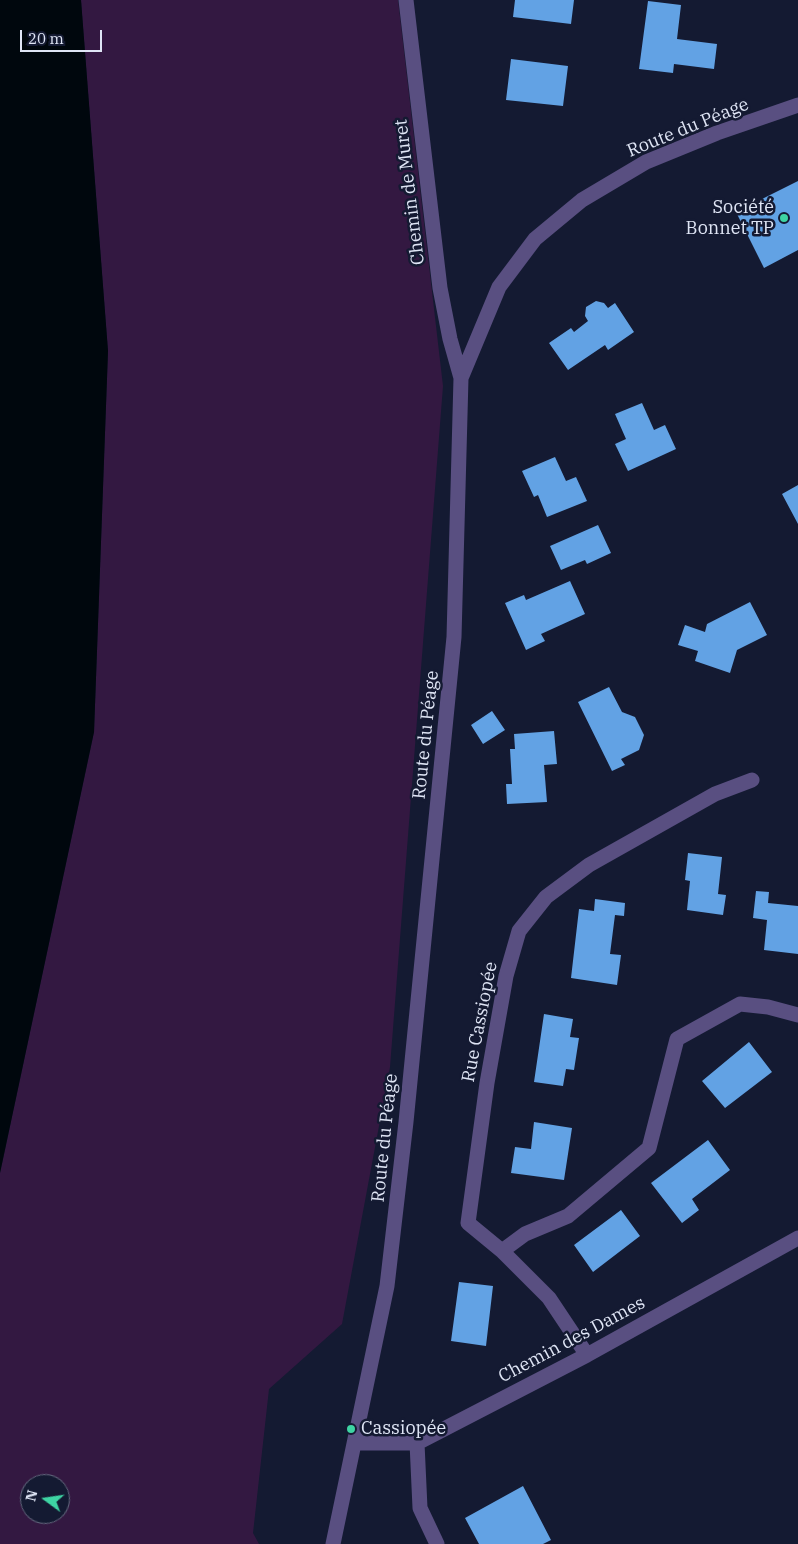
<!DOCTYPE html>
<html>
<head>
<meta charset="utf-8">
<style>
	body { margin:0 }
	#map { position:relative; width:798px; height:1544px; overflow:hidden; background:#141a32; font-family:"IBM Plex Serif",serif }
	canvas { display:block }
	.north { position:absolute; left:20px; top:1474px; width:50px; height:50px; box-sizing:border-box; background:#141a32; border:1px solid #656b80; border-radius:50%; rotate:284deg; font-size:14px; font-weight:700; line-height:20px; text-align:center; color:#dfe5f5 }
	.north::after { content:''; display:block; margin:auto; width:18px; height:22px; background:#3ed4a3; clip-path:polygon(50% 0,100% 100%,50% 72%,0 100%) }
	.scale { position:absolute; left:20px; top:30px; width:82px; height:22px; box-sizing:border-box; border:2px solid #dfe5f5; border-top:0; padding-left:6px; font-size:15px; line-height:18px; white-space:nowrap; color:#dfe5f5; -webkit-text-stroke:4px #141a32; paint-order:stroke }
</style>
</head>
<body>
<div id="map">
<canvas width="798" height="1544"></canvas>
<div class="north">N</div>
<div class="scale">20 m</div>
</div>
<script>
const c = document.querySelector('canvas').getContext('2d');
c.lineJoin = 'round';
function fill(path, color) { c.fillStyle = color; c.fill(path, 'evenodd'); }
function stroke(path, color, width, dash) { c.strokeStyle = color; c.lineWidth = width; c.lineCap = dash ? 'butt' : 'round'; c.setLineDash(dash || []); c.stroke(path); }
function write(font, color, halo, rows, align = 'center') {
  c.font = font + ' "IBM Plex Serif",serif'; c.lineWidth = 5; c.setLineDash([]); c.textBaseline = 'middle'; c.strokeStyle = halo; c.fillStyle = color; for (const [text, x, y, turn = 0] of rows) {
    c.save(); c.translate(x, y); c.rotate((+turn || 0) * Math.PI / 180); c.textAlign = isNaN(turn) ? turn : align; if (halo) c.strokeText(text, 0, 0); c.fillText(text, 0, 0); c.restore();
  }
}
fill(new Path2D(`
	M81 0H398L443 386 390 1067 342 1324 269 1389 253 1533 259 1544H0V1173L94 732 108 351ZM30 1484H60V1514H30Z`), '#331841');
fill(new Path2D(`
	M0 0H81L108 351 94 732 0 1173Z`), '#00070d');
fill(new Path2D(`
	M515 0H574L571 24 513 17Z
	M648 1 681 5 677 39 717 44 714 69 674 64 673 73 639 69Z
	M511 59 568 66 563 106 506 100Z
	M798 181V250L764 268 736 212Z
	M596 301 604 303 608 308 615 303 634 332 608 350 605 345 568 370 549 343 571 328 574 332 588 321 585 316 586 307Z
	M642 403 654 430 665 425 676 449 628 471 615 444 626 439 615 414Z
	M555 457 566 481 576 477 587 501 547 517 538 495 534 497 522 471Z
	M798 485V524L782 494Z
	M598 525 611 553 587 564 585 560 561 570 550 546Z
	M570 581 585 614 541 634 545 641 526 650 505 603 524 595 526 600Z
	M750 602 767 635 737 650 730 673 695 661 698 651 678 645 685 625 705 632 707 624Z
	M609 687 622 712 635 717 644 735 639 750 621 759 625 765 612 771 578 702Z
	M492 711 505 730 483 744 471 725Z
	M554 731 557 764 544 765 547 802 507 804 506 784H512L510 749H515L514 734Z
	M688 853 722 857 718 894 726 895 723 915 687 910 690 881 685 880Z
	M756 891 769 892 768 903 798 906V954L764 950 767 920 753 918Z
	M595 899 625 903 624 916 615 915 610 954 621 955 617 985 571 978 579 909 594 911Z
	M544 1014 573 1019 570 1037 579 1038 574 1070 566 1069 563 1086 534 1082Z
	M749 1042 772 1072 725 1108 702 1081Z
	M534 1122 572 1128 564 1180 511 1173 515 1147 531 1149Z
	M708 1140 730 1170 692 1199 699 1210 682 1223 651 1183Z
	M621 1210 640 1236 593 1272 574 1245Z
	M459 1282 493 1286 486 1346 451 1341Z
	M523 1486 551 1540 543 1544H479L465 1518Z`), '#62a2e4');
stroke(new Path2D(`
	M406 0 440 288 450 339 461 378
	M502 1251 525 1234 568 1216 649 1148 677 1039 740 1004 768 1007 798 1015
	M587 1355 549 1298 502 1251 468 1223 487 1083 506 976 519 931 546 897 589 865 715 794 752 780
	M354 1443H417L587 1355 798 1238
	M417 1443 420 1508 437 1544
	M333 1544 387 1286 406 1122 454 637 461 378 499 287 535 239 582 200 646 162 717 133 798 105`), '#594f81', 15);
for (const [x, y, r, color] of [
	[784,218,5,"#3ed4a3"],
	[351,1429,5,"#3ed4a3"]
]) { const dot = new Path2D(); dot.arc(x, y, r, 0, 2 * Math.PI); c.fillStyle = color; c.fill(dot); stroke(dot, '#141a32', 2); }
write('18px', '#dfe5f5', '#141a32', [
	["Route du Péage",688,128,-22],
	["Chemin de Muret",410,192,-97],
	["Route du Péage",426,735,-84],
	["Rue Cassiopée",480,1022,-79],
	["Route du Péage",385,1138,-84],
	["Chemin des Dames",572,1340,-28]
]);
write('18px', '#dfe5f5', '#141a32', [
	["Société",774,208],
	["Bonnet TP",774,229],
	["Cassiopée",361,1429,"left"]
], 'right');
</script>
</body>
</html>
